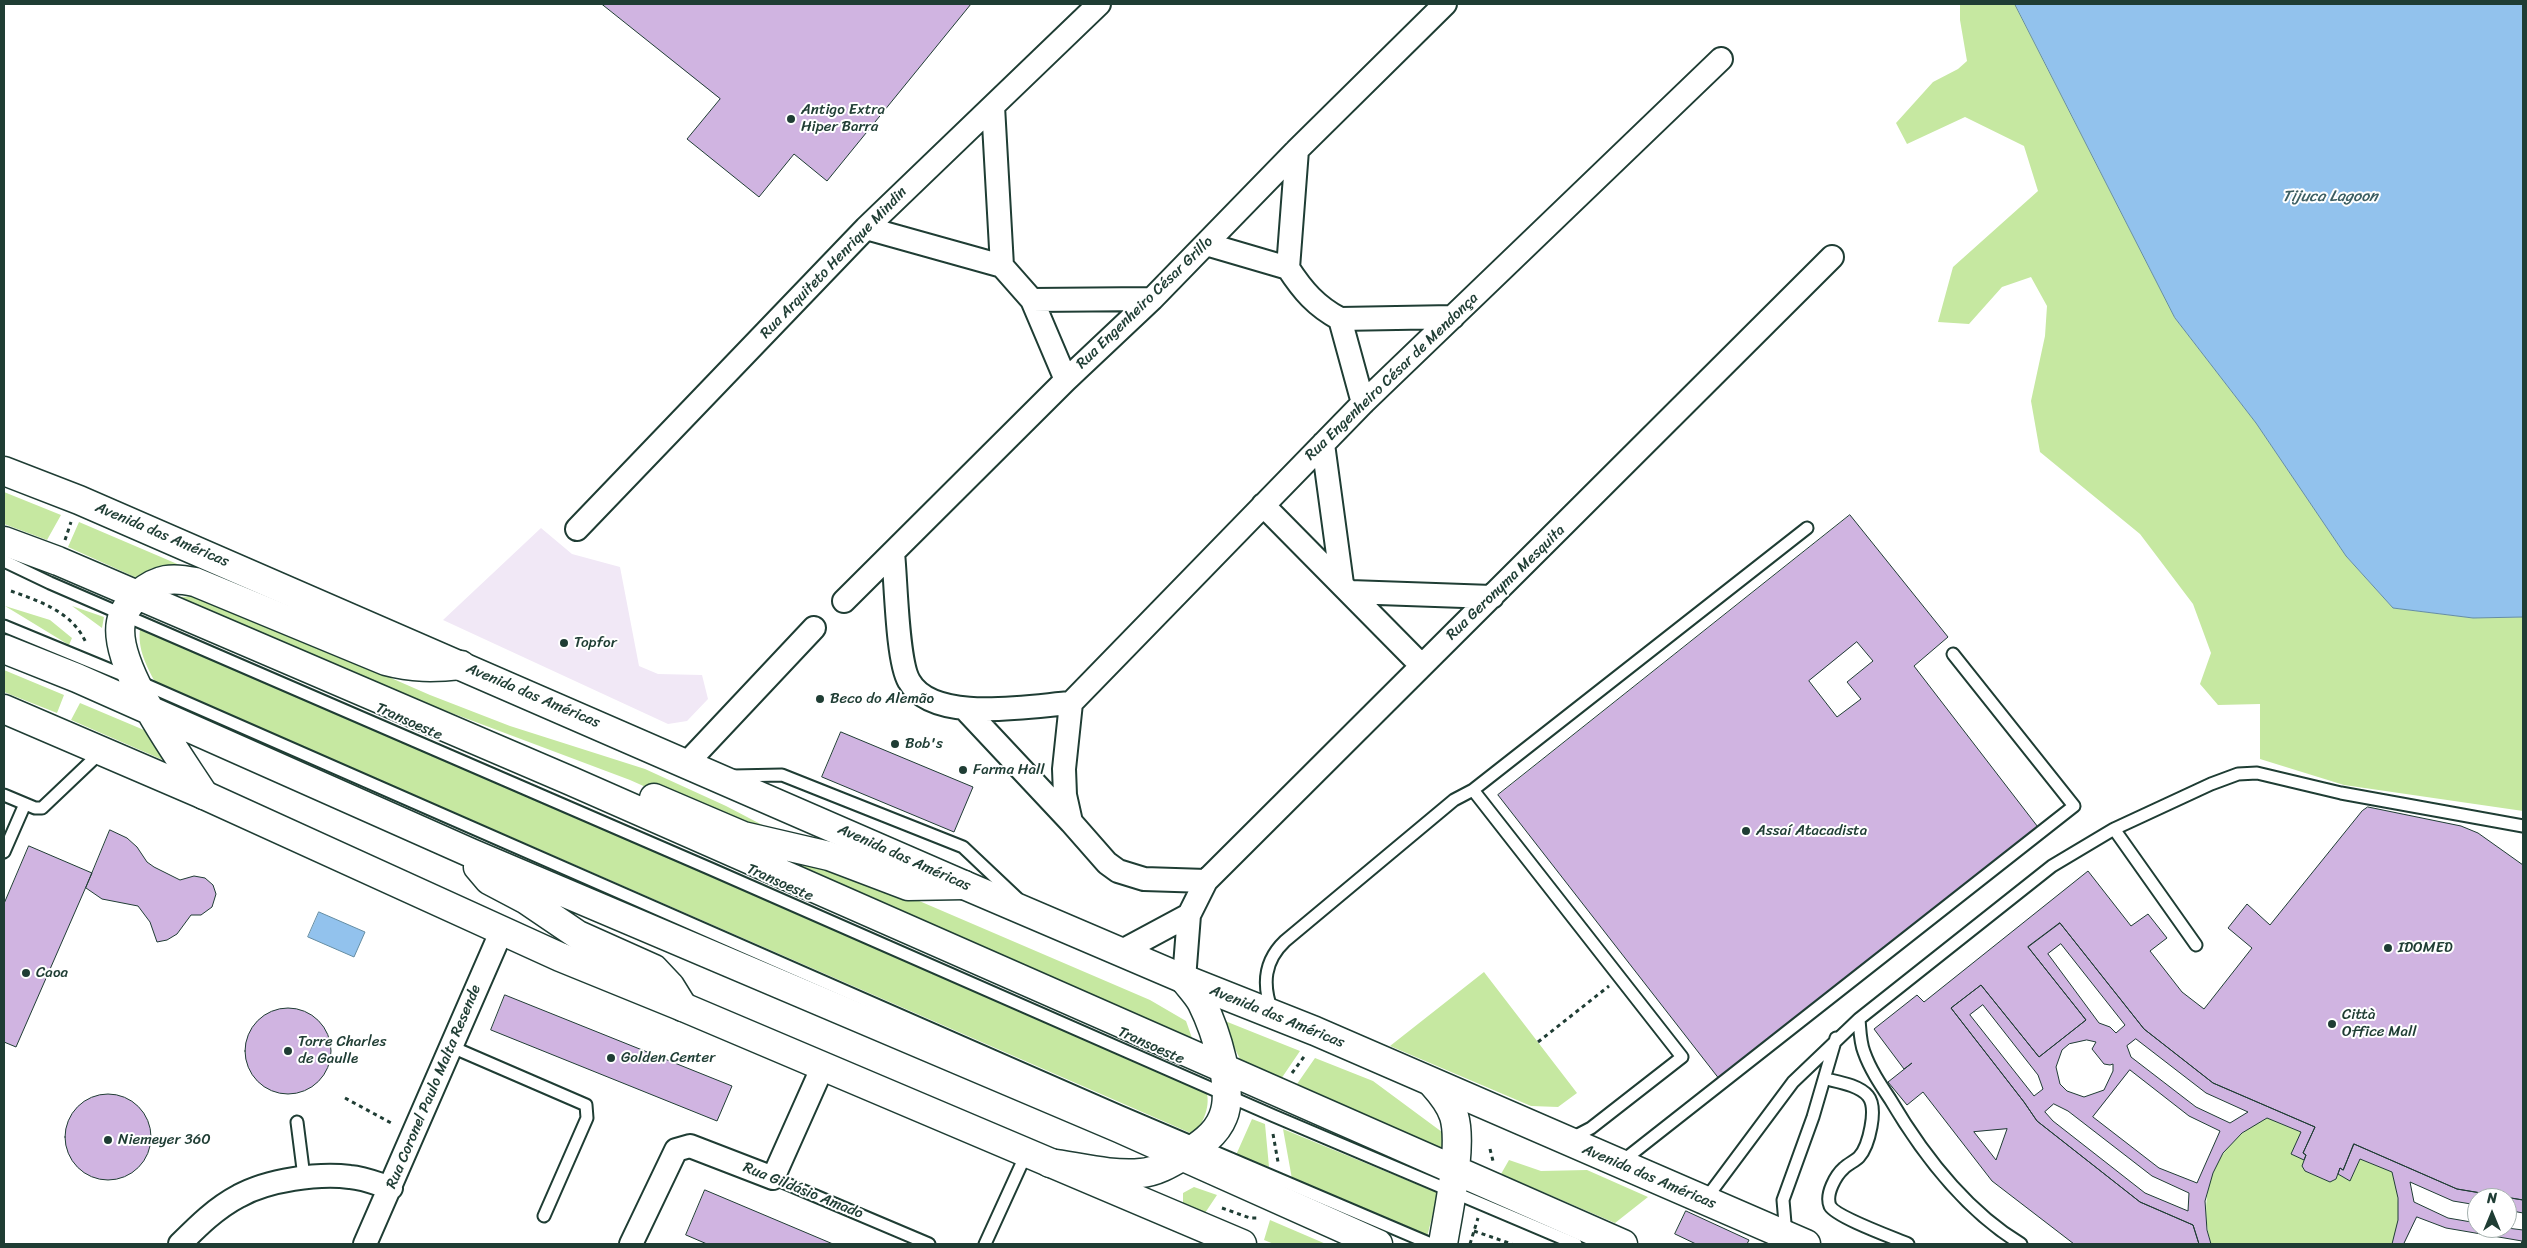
<!DOCTYPE html>
<html>
<head>
<meta charset="utf-8">
<style>
	body { margin:0 }
	#map { position:relative; width:2527px; height:1248px; overflow:hidden; background:#fff; font-family:Sriracha,sans-serif }
	canvas { display:block }
	.frame { position:absolute; inset:0; border:5px solid #1f3d34; pointer-events:none }
	.north { position:absolute; left:2467px; top:1188px; width:50px; height:50px; box-sizing:border-box; background:#fff; border:1px solid #a5b1ae; border-radius:50%; rotate:0deg; font-size:14px; font-weight:700; line-height:20px; text-align:center; color:#1f3d34 }
	.north::after { content:''; display:block; margin:auto; width:18px; height:22px; background:#1f3d34; clip-path:polygon(50% 0,100% 100%,50% 72%,0 100%) }
</style>
</head>
<body>
<div id="map">
<canvas width="2527" height="1248"></canvas>
<div class="frame"></div>
<div class="north">N</div>
</div>
<script>
const c = document.querySelector('canvas').getContext('2d');
c.lineJoin = 'round';
function fill(path, color) { c.fillStyle = color; c.fill(path, 'evenodd'); }
function stroke(path, color, width, dash) { c.strokeStyle = color; c.lineWidth = width; c.lineCap = dash ? 'butt' : 'round'; c.setLineDash(dash || []); c.stroke(path); }
function write(font, color, halo, rows, align = 'center') {
  c.font = font + ' Sriracha,sans-serif'; c.lineWidth = 4; c.setLineDash([]); c.textBaseline = 'middle'; c.strokeStyle = halo; c.fillStyle = color; for (const [text, x, y, turn = 0] of rows) {
    c.save(); c.translate(x, y); c.rotate((+turn || 0) * Math.PI / 180); c.textAlign = isNaN(turn) ? turn : align; if (halo) c.strokeText(text, 0, 0); c.fillText(text, 0, 0); c.restore();
  }
}
fill(new Path2D(`
	M541 528 572 554 620 567 639 666 658 674 702 675 708 699 687 721 668 724 443 620Z`), '#f1e8f6');
fill(new Path2D(`
	M1960 4H2015L2175 318 2256 423 2346 556 2393 608 2473 618 2523 617V811L2344 785 2260 759V704L2218 705 2200 684 2211 653 2193 604 2140 534 2040 452 2031 401 2045 336 2047 306 2031 277 2002 287 1969 324 1938 322 1953 267 2038 191 2024 146 1965 117 1907 144 1896 123 1933 82 1958 69 1967 61 1960 20Z
	M4 492 61 515 47 540 4 524Z
	M79 522 182 566 152 568 137 578 68 547Z
	M203 596 430 695 510 726 645 769 726 806 791 840 740 829 630 780 425 703 178 597Z
	M5 606 50 620 72 638 69 645Z
	M72 606 104 617 102 628Z
	M141 623 1206 1089C1211 1107 1204 1119 1195 1135L155 682C145 663 136 646 141 623Z
	M4 670 64 695 57 713 4 692Z
	M80 703 144 730 163 760 71 720Z
	M763 851 861 876 1150 1000 1186 1021 1192 1038Z
	M1484 972 1577 1093 1558 1107 1531 1106 1390 1046Z
	M1220 1019 1300 1051 1281 1079 1240 1059Z
	M1315 1058 1373 1081 1446 1135 1443 1149 1297 1084Z
	M2267 1118 2301 1132 2291 1154 2304 1160 2303 1166 2305 1171 2330 1182 2336 1179 2338 1174 2350 1181 2360 1159 2392 1172C2399 1195 2402 1222 2392 1244H2211C2196 1190 2216 1142 2267 1118Z
	M1252 1119 1265 1124 1269 1167 1236 1155Z
	M1283 1129 1438 1193 1427 1237 1292 1179Z
	M1509 1160 1541 1171 1587 1170 1648 1197 1615 1223 1501 1174Z
	M1194 1187 1217 1195 1205 1213 1183 1206V1193Z
	M1270 1220 1326 1244H1274L1264 1240Z`), '#c6e8a1');
const water = new Path2D(`
	M2015 4H2523V617L2473 618 2393 608 2346 556 2256 423 2175 318Z
	M319 912 365 932 354 957 308 937Z`);
fill(water, '#92c2ed');
stroke(water, '#648da3', 1);
const building = new Path2D(`
	M602 4H971L827 181 794 154 759 197 687 139 720 99Z
	M1850 515 1948 637 1914 666 2041 831 1720 1080 1498 795ZM1857 642 1873 661 1847 682 1861 699 1837 717 1809 681Z
	M841 732 973 787 954 832 822 777Z
	M2368 807 2461 826 2478 833 2523 865V1200L2457 1189 2354 1144 2343 1170 2340 1168 2336 1179 2330 1182 2305 1171 2302 1166 2306 1155 2303 1153 2315 1127 2213 1083 2144 1029 2060 923 2028 947 2086 1020 2039 1057 1981 985 1951 1008 2024 1102 2037 1121 2140 1202 2193 1225 2199 1244H2074L1992 1181 1923 1092 1907 1105 1888 1082 1912 1063 1904 1069 1874 1029 1917 995 1924 1002 2088 871 2131 926 2148 914 2167 938 2150 951 2182 992 2204 1009 2252 948 2228 928 2247 904 2270 925 2362 811ZM2007 1129 1996 1160 1974 1132Z
	M110 830 127 838 137 847 147 862 154 867 180 880 194 876 205 878 213 885 216 894 212 907 201 915H191L177 934 167 940 157 942 150 922 138 906 102 899 86 888Z
	M29 846 92 873 16 1047 4 1042V904Z
	M2060 923 2144 1029 2213 1083 2315 1127 2303 1153 2306 1155 2304 1160 2291 1154 2301 1132 2267 1118 2242 1133 2223 1153 2213 1173 2205 1201 2207 1230 2211 1244H2199L2193 1225 2140 1202 2037 1121 2024 1102 1951 1008 1981 985 2039 1057 2086 1020 2028 947ZM2061 944 2125 1025 2116 1033 2110 1027 2099 1023 2048 954ZM1983 1005 2038 1075 2043 1089 2034 1096 1970 1015ZM2136 1039 2206 1093 2248 1112 2230 1123 2196 1107 2131 1057 2127 1046ZM2087 1040 2096 1042 2092 1049 2104 1064 2110 1065 2113 1064V1071L2104 1090 2084 1097 2067 1091 2060 1084 2056 1067 2062 1050 2069 1044ZM2054 1104 2068 1111 2152 1176 2189 1193 2188 1211 2145 1193 2053 1121 2045 1112Z
	M505 995 732 1086 717 1121 491 1030Z
	M245 1051a43 43 0 1 1 86 0a43 43 0 1 1-86 0Z
	M2130 1070 2189 1116 2220 1131 2197 1183 2159 1168 2093 1117Z
	M65 1137a43 43 0 1 1 86 0a43 43 0 1 1-86 0Z
	M2354 1144 2457 1189 2523 1200V1213L2507 1210V1198H2477V1205L2453 1201 2410 1182 2414 1202 2448 1218 2477 1223V1228H2507L2523 1230V1244H2392L2398 1220V1198L2392 1172 2360 1159 2350 1181 2338 1174 2340 1168 2343 1170Z
	M705 1190 833 1244H707L686 1235Z
	M1686 1211 1749 1240 1747 1244H1696L1675 1234Z
	M2417 1217 2446 1228 2522 1241 2521 1244H2404Z`);
fill(building, '#d0b4e1');
stroke(building, '#1f3d34', 1);
const lane = new Path2D(`
	M4 561 50 583 711 869 1274 1116 1576 1244
	M4 626 135 680 1121 1112 1431 1244
	M733 776 782 775 963 847 1017 898
	M1473 790 1682 1057 1591 1128 1570 1139
	M4 795 35 808H42L102 751
	M2114 829 2196 945
	M4 852 25 804
	M1272 1011C1262 984 1264 961 1285 941L1454 800 1473 790 1807 528
	M1859 1019C1860 1030 1860 1042 1864 1052 1870 1069 1880 1084 1890 1099 1923 1155 1965 1210 2021 1244
	M452 1047 586 1105 587 1118 544 1216
	M1826 1079C1838 1082 1859 1085 1868 1096 1878 1108 1869 1146 1859 1157 1855 1161 1848 1164 1844 1168 1836 1175 1825 1194 1830 1206 1836 1217 1894 1238 1908 1244
	M297 1122 304 1177
	M1620 1163 2074 806 1953 654
	M773 1178 929 1244
	M1705 1200 1793 1082 1859 1019 2052 866 2114 829 2211 784 2238 774 2257 773 2341 793 2523 826
	M1786 1235 1783 1200 1813 1117 1836 1038
	M985 1244 1027 1152`);
const street = new Path2D(`
	M993 106 1002 266
	M866 228 1002 266 1032 300 1066 380
	M1206 244 1288 268C1303 291 1316 306 1340 319L1363 403
	M1288 268 1297 150
	M1032 300 1152 299
	M1340 319 1453 317
	M1323 444 1342 584
	M1263 505 1421 665
	M577 529 866 228 1099 4
	M893 553C896 580 897 661 909 681 933 724 1029 706 1071 703L1064 769 1065 795 1071 822 1107 863 1118 871 1144 879 1206 881
	M1350 592 1492 597
	M844 601 1066 380 1152 299 1297 150 1445 4
	M1071 703 1363 403 1721 59
	M966 710 1071 822
	M687 763 814 628
	M1122 951 1189 915
	M1184 979 1189 915 1206 881 1832 257
	M180 1244C198 1226 216 1208 239 1196 268 1180 318 1173 350 1177 364 1178 378 1184 391 1188
	M365 1244 502 930
	M631 1244 676 1150 690 1146 773 1178 823 1066`);
const secondary = new Path2D(`
	M4 471 79 500 964 885 1184 979 1315 1031 1806 1244
	M4 709 204 795 560 957 683 1007 1242 1244`);
const highway = new Path2D(`
	M4 541 58 561 571 781 1623 1244
	M4 649 77 678 471 853 1119 1128 1378 1244
	M204 795C180 757 112 666 121 622 123 612 131 600 139 594 158 578 172 577 195 582L386 661C412 668 434 668 461 665
	M654 798 743 836 829 856 908 886 964 885
	M478 867 489 880 525 899 578 935 654 969 670 986 683 1007
	M1433 1084C1442 1094 1450 1104 1454 1116 1463 1146 1448 1212 1443 1244
	M1050 1163C1079 1167 1112 1176 1141 1173 1156 1172 1171 1163 1183 1156 1199 1146 1216 1135 1223 1117 1235 1089 1215 1029 1202 1003 1198 995 1190 987 1184 979`);
stroke(lane, '#1f3d34', 15);
stroke(street, '#1f3d34', 26);
stroke(secondary, '#1f3d34', 31);
stroke(highway, '#1f3d34', 31);
stroke(new Path2D(`
	M65 540 71 522
	M11 591C39 601 73 612 86 643
	M1538 1042 1609 986
	M1292 1073 1306 1054
	M345 1098 393 1124
	M1273 1134 1278 1162
	M1490 1149 1493 1161
	M1222 1208 1250 1218H1258
	M1474 1231 1512 1244
	M1470 1244 1478 1218`), '#1f3d34', 3, [4, 4]);
stroke(lane, '#fff', 11);
stroke(street, '#fff', 22);
stroke(secondary, '#fff', 28);
stroke(highway, '#fff', 28);
for (const [x, y, r, color] of [
	[791,119,5,"#1f3d34"],
	[564,643,5,"#1f3d34"],
	[820,699,5,"#1f3d34"],
	[895,744,5,"#1f3d34"],
	[963,770,5,"#1f3d34"],
	[1746,831,5,"#1f3d34"],
	[2388,948,5,"#1f3d34"],
	[26,973,5,"#1f3d34"],
	[2332,1024,5,"#1f3d34"],
	[288,1051,5,"#1f3d34"],
	[611,1058,5,"#1f3d34"],
	[108,1140,5,"#1f3d34"]
]) { const dot = new Path2D(); dot.arc(x, y, r, 0, 2 * Math.PI); c.fillStyle = color; c.fill(dot); stroke(dot, '#fff', 2); }
write('15px', '#1f3d34', '#fff', [
	["Antigo Extra",801,110],
	["Hiper Barra",801,127],
	["Topfor",574,643],
	["Beco do Alemão",830,699],
	["Bob's",905,744],
	["Farma Hall",973,770],
	["Assaí Atacadista",1756,831],
	["IDOMED",2398,948],
	["Caoa",36,973],
	["Città",2342,1015],
	["Office Mall",2342,1032],
	["Torre Charles",298,1042],
	["de Gaulle",298,1059],
	["Golden Center",621,1058],
	["Niemeyer 360",118,1140]
], 'left');
write('15px', '#1f3d34', '#fff', [
	["Rua Arquiteto Henrique Mindin",834,263,-46],
	["Rua Engenheiro César Grillo",1145,303,-44],
	["Rua Engenheiro César de Mendonça",1392,377,-44],
	["Avenida das Américas",162,535,23],
	["Rua Geronyma Mesquita",1506,583,-44],
	["Avenida das Américas",533,696,23],
	["Transoeste",409,722,24],
	["Avenida das Américas",904,858,24],
	["Transoeste",780,883,24],
	["Avenida das Américas",1277,1017,22],
	["Transoeste",1151,1046,24],
	["Rua Coronel Paulo Malta Resende",434,1087,-67],
	["Avenida das Américas",1649,1177,23],
	["Rua Gildásio Amado",803,1191,22]
]);
write('italic 16px', '#3c5e62', '#fff', [
	["Tijuca Lagoon",2330,197]
]);
</script>
</body>
</html>
